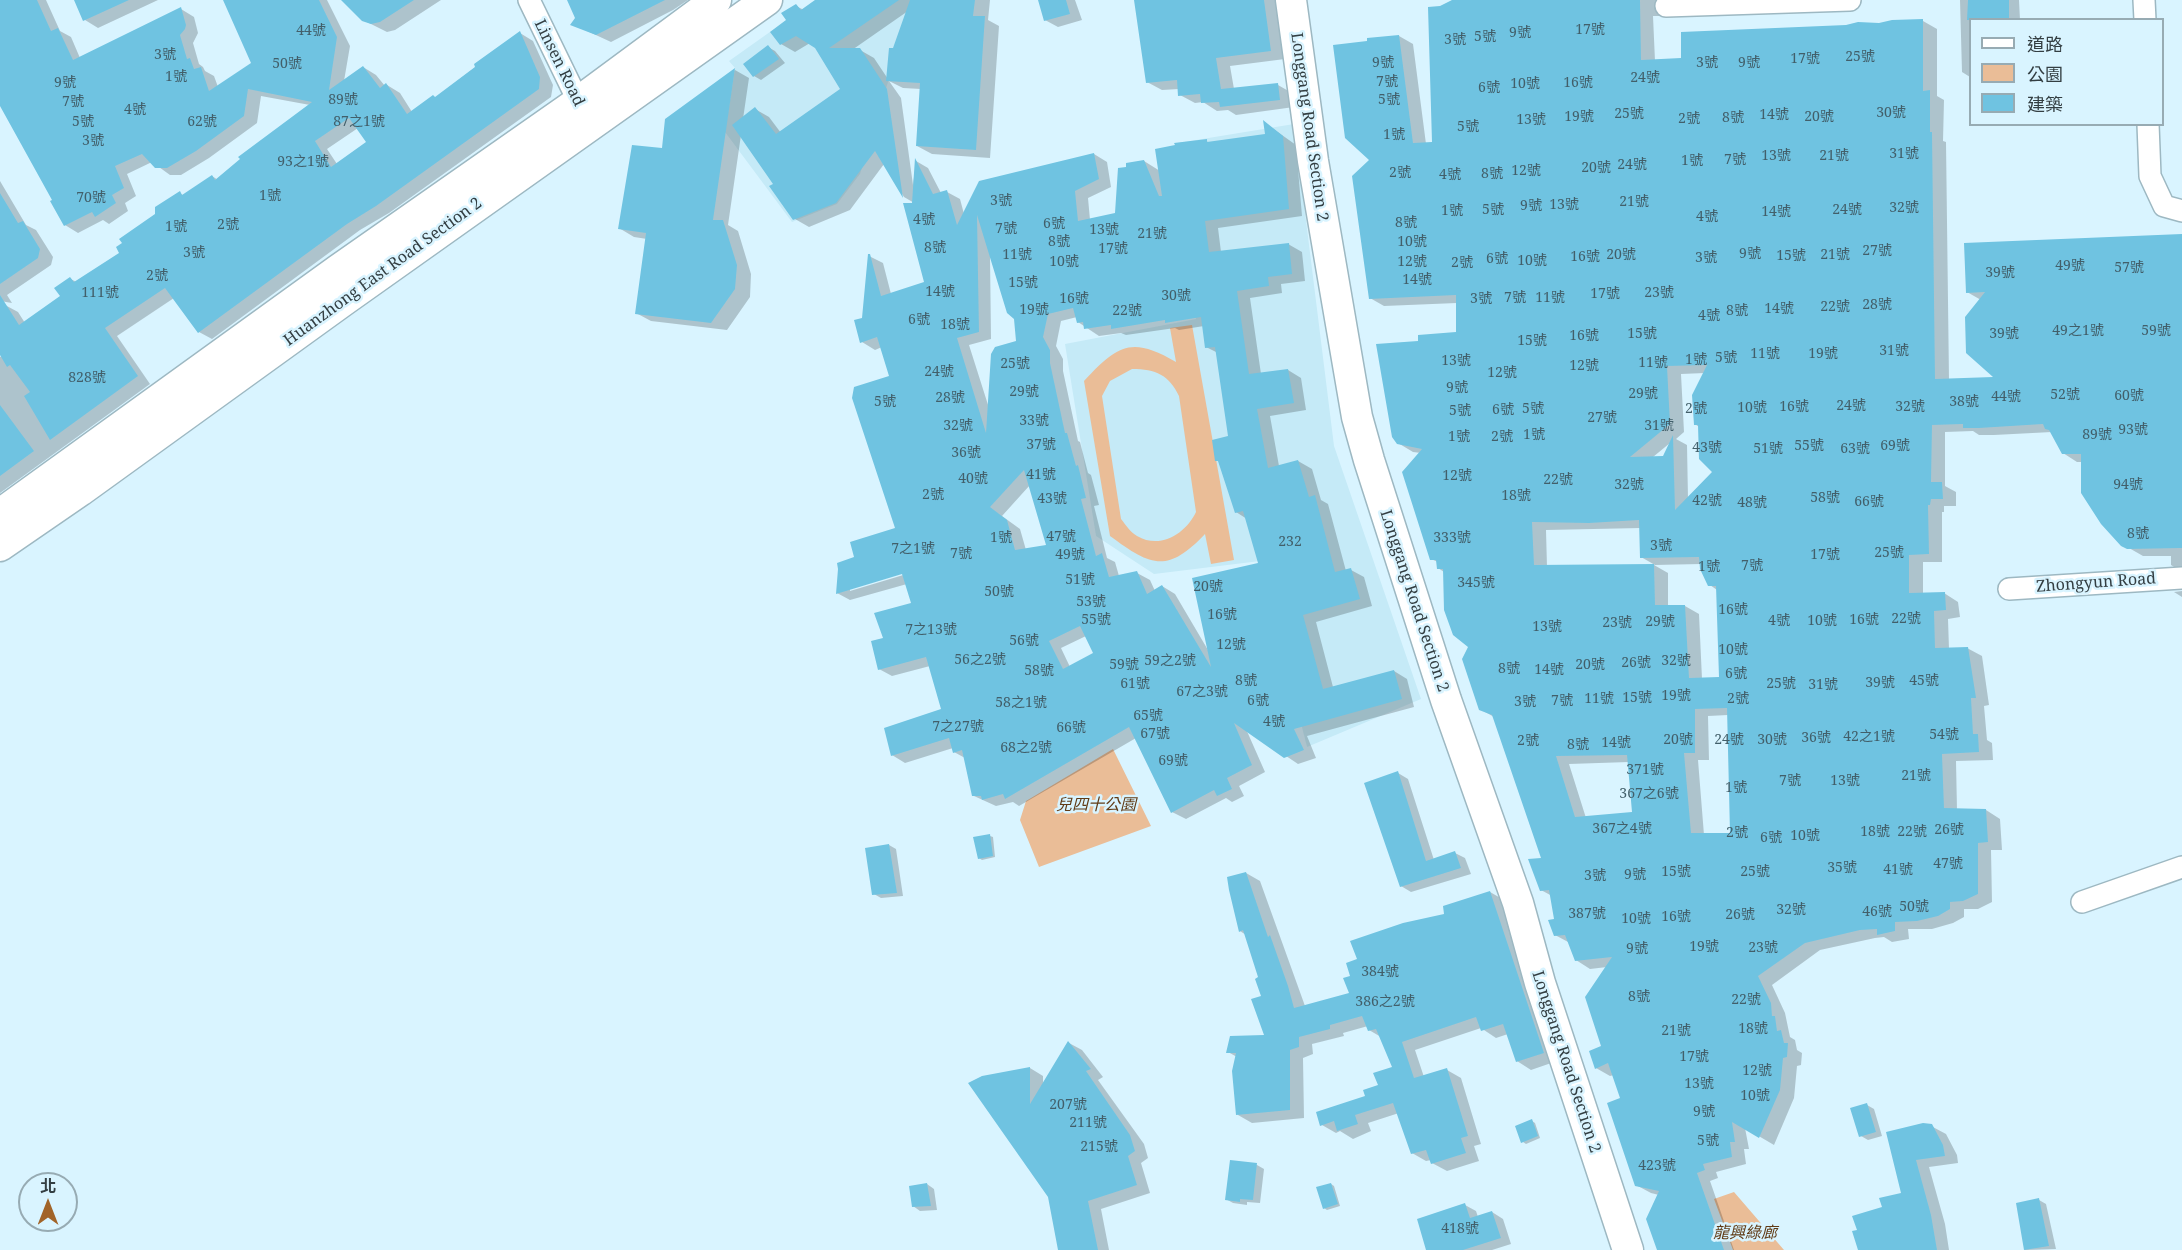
<!DOCTYPE html>
<html>
<head>
<meta charset="utf-8">
<style>
	body { margin:0 }
	#map { position:relative; width:2182px; height:1250px; overflow:hidden; background:#d9f4ff; font-family:"Noto Serif","Noto Sans TC",serif }
	canvas { display:block }
	.legend { position:absolute; left:1969px; top:18px; width:195px; height:108px; box-sizing:border-box; background:#d9f4ff; border:2px solid #97abb3; margin:0; padding:8px 10px; list-style:none; font-size:18px; color:#333e42 }
	.legend li { display:flex; align-items:center; gap:12px; height:30px }
	.legend b { width:30px; border:2px solid #97abb3 }
	.north { position:absolute; left:18px; top:1172px; width:60px; height:60px; box-sizing:border-box; background:#d9f4ff; border:2px solid #97abb3; border-radius:50%; rotate:0deg; font-size:16px; font-weight:700; line-height:24px; text-align:center; color:#333e42 }
	.north::after { content:''; display:block; margin:auto; width:21px; height:27px; background:#a16429; clip-path:polygon(50% 0,100% 100%,50% 72%,0 100%) }
</style>
</head>
<body>
<div id="map">
<canvas width="2182" height="1250"></canvas>
<ul class="legend">
<li><b style="height:8px;background:#fff"></b>道路</li>
<li><b style="height:16px;background:#eabd97"></b>公園</li>
<li><b style="height:16px;background:#6fc3e1"></b>建築</li>
</ul>
<div class="north">北</div>
</div>
<script>
const c = document.querySelector('canvas').getContext('2d');
c.lineJoin = 'round';
function fill(path, color) { c.fillStyle = color; c.fill(path, 'evenodd'); }
function stroke(path, color, width, dash) { c.strokeStyle = color; c.lineWidth = width; c.lineCap = dash ? 'butt' : 'round'; c.setLineDash(dash || []); c.stroke(path); }
function write(font, color, halo, rows, align = 'center') {
  c.font = font + ' "Noto Serif","Noto Sans TC",serif'; c.lineWidth = 5; c.setLineDash([]); c.textBaseline = 'middle'; c.strokeStyle = halo; c.fillStyle = color; for (const [text, x, y, turn = 0] of rows) {
    c.save(); c.translate(x, y); c.rotate((+turn || 0) * Math.PI / 180); c.textAlign = isNaN(turn) ? turn : align; if (halo) c.strokeText(text, 0, 0); c.fillText(text, 0, 0); c.restore();
  }
}
fill(new Path2D(`
	M815 0H913L860 174 837 204 792 222 725 132 735 68 729 61Z
	M1294 124 1334 446 1421 699 1307 747 1260 561 1154 574 1096 536 1065 344 1196 319 1178 143Z`), '#c5eaf7');
fill(new Path2D(`
	M1192 325 1234 560 1211 564 1205 534C1167 574 1151 566 1110 536L1084 381C1118 345 1131 336 1176 362L1170 328ZM1132 369C1156 369 1169 375 1179 396L1196 512C1186 533 1161 550 1137 536 1130 532 1126 525 1121 519L1102 396 1110 381Z
	M1113 749 1151 826 1039 867 1020 820 1026 801Z
	M1734 1192 1784 1250H1733L1714 1199Z`), '#eabd97');
fill(new Path2D(`
	M0 0H46L60 31 71 37 80 58 181 9 194 17 198 33 193 43 199 64 203 67 205 71 214 76 218 87 253 63 224 0H327L350 46 344 81 363 67 376 75 385 86 387 85 400 93 412 112 435 98 520 33 533 41 553 85 551 97 389 213 360 230 212 339 199 332 174 298 117 336 150 384 0 493V357L2 356 0 351V311L5 305 18 312 25 323 62 297 70 279 77 282 121 253 156 215 180 193 184 196 212 176 218 180 310 105 261 96 257 123 209 158 181 175H170L152 162 127 174 136 196 125 203 128 211 109 224 103 220 78 233 65 225 54 200 0 103ZM358 128 368 143 337 164 327 149Z
	M75 0H158L98 28 85 20Z
	M343 0H441L395 30 387 32 363 20Z
	M569 0H688L673 10 611 42 572 24 577 18Z
	M818 0H990L988 20 999 26 990 158 932 154 917 146 921 89 903 88 889 81 901 98 913 185 916 161 928 168 941 193 947 192 960 199 964 214 1094 154 1107 162 1111 187 1088 198 1090 220 1116 214 1144 161 1160 171 1206 141 1210 143 1267 135 1265 123 1296 145 1302 216 1218 228 1221 252 1288 244 1302 252 1305 281 1281 284 1282 293 1250 298 1261 374 1288 370 1301 378 1306 410 1270 416 1279 466 1298 461 1312 469 1321 500 1328 504 1346 571 1351 570 1364 577 1372 606 1316 622 1333 687 1394 671 1407 679 1414 707 1307 736 1316 758 1298 764 1246 729 1265 772 1239 786 1244 796 1232 802 1226 798 1186 819 1172 812 1136 738 1019 806 1013 802 996 806 974 796 965 758 954 752 953 748 905 763 892 755 942 710 930 666 892 676 879 669 885 640 912 604 907 584 850 600 837 593 856 558 897 529 891 377 882 347 875 350 862 342 863 319 869 256 883 263 891 294 926 283 916 204 904 197 884 164 850 210 809 227 795 219 775 184 741 135 728 225 738 231 751 274 750 297 727 330 651 321 636 313 647 239 634 237 619 228 663 150 666 120 735 70 749 78 743 119 755 109 769 117 781 133 842 89 816 47 810 43 795 52 781 44 788 21 796 6 804 10ZM908 11 894 50 888 79 874 58 860 50H852ZM990 256 1015 318 1018 342 989 408 969 345 991 339ZM1077 317 1078 322 1099 336 1121 333 1126 335 1175 328 1179 330 1204 326 1206 347 1218 353 1230 437 1216 460 1220 462 1236 512 1247 519 1260 565 1208 650 1175 594 1162 586 1155 591 1150 580 1137 573 1119 576 1115 562 1107 558 1094 506 1099 505 1091 475 1088 473 1080 442 1078 441 1063 371V359L1056 346 1061 321ZM1030 485 1048 546 1026 550 1020 529 1002 516ZM909 571 910 573 850 591V588ZM1086 636 1095 653 1070 667 1061 648Z
	M1040 0H1075L1082 20 1058 27 1045 20Z
	M1136 0H1277L1285 59 1230 66 1234 89 1278 85 1292 93 1294 107 1236 115 1228 110 1217 111 1203 102 1195 103 1180 95 1179 89 1162 90 1147 82Z
	M1456 0H1666L1667 16H1653L1655 61 1682 59 1879 25 1923 21 1937 29V96L1944 100 1943 141 1946 142 1949 380 1997 378 1981 300 1967 292 2182 235V572L2171 565V556H2143L2122 544 2082 462H2077L2063 453 2052 432 1994 435H1979L1973 431 1945 432V486L1956 492V506H1944V512H1942V562H1923V594L1944 593 1958 602 1960 617 1948 619 1949 649 1967 648 1982 656 1989 705 1984 706 1987 740 1992 743 1993 760 1956 761 1957 810H1986L2000 819 2002 850H1991L1992 902 1978 909H1964V917L1953 923 1932 929H1908L1909 939 1892 942 1884 937 1875 938 1820 950 1772 985 1785 1013 1790 1037 1795 1040 1797 1050 1802 1053 1801 1065 1797 1066 1794 1098 1774 1145 1745 1128 1749 1149H1744L1746 1164 1716 1172 1718 1178 1710 1181 1734 1250H1658L1659 1195 1651 1193 1636 1185 1622 1098 1614 1075 1610 1076 1596 1068 1603 1047 1607 967 1590 969 1576 960 1570 943 1555 935 1556 921 1552 896 1541 890 1543 860 1494 717 1480 709 1470 647 1444 572 1438 568V562L1431 559 1421 453 1413 452 1398 443 1420 342 1458 334 1457 303 1384 306 1370 298 1371 160 1399 36 1413 44 1426 144 1434 143 1440 8ZM1705 373 1695 424 1699 427 1715 472 1688 499 1687 445 1676 439 1684 432 1681 374ZM1670 443 1664 457H1653ZM1641 528V557L1655 565 1547 567 1546 530ZM1701 564 1710 585 1717 590 1720 678 1702 679 1699 614 1685 606 1668 607V573L1654 565ZM1728 715 1732 835H1704L1698 760H1709L1708 716ZM1629 762 1633 814 1586 818 1569 764Z
	M1960 0H2019L2020 20H1970V77L1962 72Z
	M768 47 775 51 785 63 761 80 754 76Z
	M0 181 26 225 36 230 53 257 51 265 7 295 12 303 0 301Z
	M2182 591V597L2174 592Z
	M1398 773 1408 779 1434 860 1455 853 1465 858 1471 874 1411 892 1401 886Z
	M990 836 993 837 995 857 982 860 979 858Z
	M889 845 896 849 903 896 881 898 874 894Z
	M1246 873 1260 881 1305 1006 1351 994 1446 915 1490 892 1504 900 1557 1061 1531 1070 1517 1061 1508 1034 1496 1038 1481 1028 1415 1050 1424 1077 1447 1070 1461 1078 1481 1144 1474 1146 1479 1161 1447 1171 1432 1163 1431 1160 1426 1161 1412 1153 1399 1113 1368 1123 1371 1131 1353 1139 1340 1131 1336 1133 1322 1125 1367 1097 1379 1086 1394 1068 1381 1037 1369 1030 1368 1026 1343 1033 1344 1036 1312 1044 1313 1054 1303 1058 1304 1118 1252 1123 1238 1115 1237 1057 1228 1052 1266 1036 1260 978 1246 935 1240 931Z
	M1069 1043 1082 1050 1103 1077 1098 1080 1144 1144 1148 1158 1141 1163 1150 1193 1101 1209 1109 1250H1060L1049 1196 970 1084 1030 1068 1043 1076V1085Z
	M1867 1105 1874 1109 1882 1136 1868 1140 1861 1136Z
	M1532 1121 1535 1123 1540 1138 1526 1144 1523 1142Z
	M1931 1126 1946 1134 1957 1155 1958 1163 1929 1167 1945 1224 1949 1250H1859V1230L1903 1194 1888 1134Z
	M1231 1161 1257 1165 1264 1169 1260 1203 1247 1202V1205L1233 1203 1226 1199Z
	M927 1184 934 1189 937 1210 920 1211 913 1206Z
	M1331 1184 1334 1186 1340 1206 1327 1210 1324 1208Z
	M2039 1200 2046 1204 2056 1249 2025 1250 2017 1204Z
	M1465 1205 1476 1211 1478 1217 1492 1212 1503 1219 1511 1244 1492 1250H1428Z`), '#0003');
fill(new Path2D(`
	M0 0H37L51 31 58 28 73 60 181 7 186 25 185 29 180 35 187 59 190 58 194 69 201 67 209 91 251 63 223 0H319L337 37 329 90 363 66 380 88 386 83 407 114 433 95 435 97 475 67 474 64 520 31 540 77 539 89 376 206 347 224 198 333 165 288 105 328 138 376 50 440 24 396 30 392 10 365 7 367 0 355V295L19 325 60 296 54 288 70 277 74 282 119 253 116 247 122 243 119 239 155 214V207L180 191 182 195 212 175 215 180 240 159 238 157 312 102 248 89 244 116 196 151 167 168H155L142 154 115 166 124 188 112 195 116 203 95 217 92 212 64 226 50 201 52 200 0 106ZM349 118 366 142 331 167 315 141Z
	M74 0H129L83 21Z
	M341 0H414L380 22 371 24 362 21Z
	M567 0H665L596 35 570 25 575 18Z
	M815 0H899L829 48H860L887 89 903 198 875 151 836 203 793 220 769 186 773 184 732 125 755 107 776 134 840 89 815 48 796 36 780 45 770 32 786 20 781 13 796 4 801 10Z
	M910 0H975L973 16H985L976 150 916 146 920 83 886 81 889 48H893Z
	M1038 0H1066L1070 14 1044 21Z
	M1134 0H1264L1271 51 1216 58 1221 89 1278 83 1280 100 1220 107 1219 102 1201 103 1200 94 1178 96 1177 80 1146 83Z
	M1452 0H1640L1641 60 1681 58V32L1846 25 1858 22 1879 23 1892 20 1923 19V91L1930 90V132H1932L1935 379 1993 377 1966 353 1965 317 1985 292 1966 293 1964 243 2182 234V548L2127 549 2121 546 2101 524 2081 493V454H2062L2049 430 2045 429 2043 424 1979 428H1963V424L1932 425 1931 482H1942L1943 499H1931L1930 505H1928L1929 554 1909 555V593L1945 592 1946 610 1934 611 1935 648 1968 647 1976 698H1971L1973 734H1978L1979 752 1942 754 1944 808 1986 809 1988 842 1978 843V894L1963 901 1950 902V909L1938 916 1917 921 1895 922V931L1877 935V929L1860 930 1805 943 1758 976 1771 1003 1772 1016H1775L1777 1031 1781 1030 1784 1043H1788L1787 1057 1783 1058 1780 1090 1759 1138 1732 1122 1735 1142H1730L1732 1157 1703 1164 1705 1170 1697 1173 1724 1250H1657L1646 1219 1659 1191 1635 1186 1607 1103 1620 1098 1608 1063 1595 1069 1589 1051 1601 1046 1585 997 1612 957 1575 961 1565 935 1554 936 1548 920 1554 919 1549 890 1540 891 1528 859 1541 858 1492 715 1479 710 1462 659 1468 647 1453 635 1444 610 1443 569H1437L1436 560H1430L1402 472 1422 449 1397 444 1392 437 1376 344 1418 341V335L1456 332V295L1369 299 1352 176 1369 160 1345 138 1333 45 1367 41V38L1399 35 1413 143 1432 142 1428 7 1440 6ZM1707 365 1692 395 1694 425H1698L1699 459 1712 472 1675 510 1673 435 1663 456 1630 457 1670 424 1667 366ZM1639 520 1640 558 1699 557 1700 569 1708 586H1716L1719 677 1689 678 1685 605H1655L1654 564 1534 565 1532 522 1589 523ZM1727 708 1730 833H1691L1684 753H1695V709ZM1627 755 1632 812 1575 817 1556 756Z
	M1968 0H2009V20H1967Z
	M768 45 779 59 753 77 743 64Z
	M735 68 713 220H723L737 265 735 289 711 323 635 314 646 233 618 229 632 145 662 148 665 119Z
	M1263 120 1283 136 1289 209 1205 221 1209 252 1289 243 1292 274 1268 277 1269 286 1237 291 1249 374 1288 369 1294 403 1257 409 1268 468 1298 460 1309 497 1315 495 1335 572 1351 568 1360 599 1303 615 1323 689 1394 670 1402 699 1294 729 1304 750 1284 758 1234 723 1252 765 1227 778 1232 789 1217 796 1214 790 1171 813 1129 727 1005 799 1003 794 982 800 981 796H972L962 750 953 753 949 738 891 756 884 728 941 709 926 657 878 670 871 641 883 638 874 613 911 603 902 574 836 594 838 569 837 563 854 557 850 542 895 528 852 398 854 387 889 376 877 337 860 343 854 320 862 318 868 254H870L881 296 924 282 903 203H912L915 158 933 194 947 190 957 225 979 181 1094 153 1099 179 1075 191 1078 221 1115 213 1118 168 1126 167V163L1144 160 1159 196H1162L1155 149 1175 145 1174 143 1207 139V142L1265 134ZM977 215 1007 313 1014 319 1016 341 995 347 991 354 986 433 957 338 979 332ZM1073 308 1077 323 1083 322 1084 329 1111 325V329L1165 320V323L1201 317 1205 348 1215 347 1228 436 1212 440 1215 461H1218L1235 513 1243 511 1258 563 1192 578 1211 667 1162 585 1147 594 1137 571 1109 577 1102 553 1096 556 1081 499 1086 498 1078 465 1076 466 1067 433H1065L1050 363V350L1043 337 1048 314ZM1024 470 1046 545 1015 550 1007 520 990 507ZM1080 626 1093 653 1063 669 1049 641Z
	M0 193 18 223 23 221 40 249 38 258 0 284Z
	M0 405 34 451 0 476Z
	M1398 771 1426 861 1455 851 1461 868 1400 887 1364 783Z
	M990 834 993 856 978 859 973 837Z
	M889 844 897 893 872 895 865 848Z
	M1246 872 1268 937 1270 935 1288 986 1294 1008 1349 993 1343 978 1350 976 1346 963 1357 959 1350 941 1403 923 1444 914 1443 906 1490 891 1544 1053 1516 1062 1503 1024 1481 1031 1476 1017 1402 1042 1414 1078 1447 1068 1468 1136 1461 1138 1466 1153 1431 1164 1426 1150 1411 1154 1393 1103 1355 1115 1358 1124 1337 1131 1334 1121 1320 1126 1316 1112 1365 1096 1363 1090 1378 1085 1373 1073 1392 1067 1376 1029 1368 1031 1362 1016 1330 1025V1029L1299 1037V1047L1290 1050V1110L1236 1115 1232 1071 1236 1053H1226L1230 1036 1264 1035 1251 999 1261 996 1255 979 1258 977 1243 930 1239 932 1229 890 1227 877Z
	M1068 1041 1091 1069 1086 1071 1130 1135 1135 1151 1128 1156 1137 1185 1088 1201 1098 1250H1058L1048 1197 968 1083 982 1076 1030 1067V1104Z
	M1867 1103 1876 1132 1859 1137 1850 1108Z
	M1532 1119 1538 1136 1521 1143 1515 1126Z
	M1923 1123 1932 1124 1943 1145 1945 1156 1916 1160 1931 1215 1937 1250H1858L1852 1231 1857 1230 1852 1216 1882 1207 1879 1198 1901 1193 1886 1132Z
	M1230 1160 1257 1163 1253 1200 1240 1199V1202L1225 1200Z
	M927 1183 931 1206 912 1207 909 1186Z
	M1331 1183 1338 1204 1323 1209 1316 1187Z
	M2039 1198 2049 1246 2024 1250 2016 1203Z
	M1465 1203 1470 1218 1492 1211 1501 1238 1463 1250H1426L1417 1219Z`), '#6fc3e1');
const minor = new Path2D(`
	M529 0 584 113
	M2144 0 2145 20
	M1666 6 1850 0
	M2148 124 2150 176 2164 206 2182 211
	M2009 589 2182 578
	M2082 902 2182 867`);
const secondary = new Path2D(`
	M1291 0 1313 161 1357 417 1369 460 1446 700 1518 903 1540 983 1628 1250
	M0 514 338 270 578 102 716 0
	M0 546 80 491 343 301 767 0`);
stroke(minor, '#9db8c2', 24);
stroke(secondary, '#9db8c2', 33);
stroke(minor, '#fff', 21);
stroke(secondary, '#fff', 30);
write('14px', '#425f6a', null, [
	["17號",1590,30],
	["44號",311,31],
	["9號",1520,33],
	["5號",1485,37],
	["3號",1455,40],
	["3號",165,55],
	["25號",1860,57],
	["17號",1805,59],
	["9號",1383,63],
	["3號",1707,63],
	["9號",1749,63],
	["50號",287,64],
	["1號",176,77],
	["24號",1645,78],
	["7號",1387,82],
	["9號",65,83],
	["16號",1578,83],
	["10號",1525,84],
	["6號",1489,88],
	["89號",343,100],
	["5號",1389,100],
	["7號",73,102],
	["4號",135,110],
	["30號",1891,113],
	["25號",1629,114],
	["14號",1774,115],
	["19號",1579,117],
	["20號",1819,117],
	["8號",1733,118],
	["2號",1689,119],
	["13號",1531,120],
	["5號",83,122],
	["62號",202,122],
	["87之1號",359,122],
	["5號",1468,127],
	["1號",1394,135],
	["3號",93,141],
	["31號",1904,154],
	["13號",1776,156],
	["21號",1834,156],
	["7號",1735,160],
	["1號",1692,161],
	["93之1號",303,162],
	["24號",1632,165],
	["20號",1596,168],
	["12號",1526,171],
	["2號",1400,173],
	["8號",1492,174],
	["4號",1450,175],
	["1號",270,196],
	["70號",91,198],
	["3號",1001,201],
	["21號",1634,202],
	["13號",1564,205],
	["9號",1531,206],
	["32號",1904,208],
	["5號",1493,210],
	["24號",1847,210],
	["1號",1452,211],
	["14號",1776,212],
	["4號",1707,217],
	["4號",924,220],
	["8號",1406,223],
	["6號",1054,224],
	["2號",228,225],
	["1號",176,227],
	["7號",1006,229],
	["13號",1104,230],
	["21號",1152,234],
	["8號",1059,242],
	["10號",1412,242],
	["8號",935,248],
	["17號",1113,249],
	["27號",1877,251],
	["3號",194,253],
	["9號",1750,254],
	["11號",1017,255],
	["20號",1621,255],
	["21號",1835,255],
	["15號",1791,256],
	["16號",1585,257],
	["3號",1706,258],
	["6號",1497,259],
	["10號",1532,261],
	["10號",1064,262],
	["12號",1412,262],
	["2號",1462,263],
	["49號",2070,266],
	["57號",2129,268],
	["39號",2000,273],
	["2號",157,276],
	["14號",1417,280],
	["15號",1023,283],
	["14號",940,292],
	["111號",100,293],
	["23號",1659,293],
	["17號",1605,294],
	["30號",1176,296],
	["7號",1515,298],
	["11號",1550,298],
	["16號",1074,299],
	["3號",1481,299],
	["28號",1877,305],
	["22號",1835,307],
	["14號",1779,309],
	["19號",1034,310],
	["22號",1127,311],
	["8號",1737,311],
	["4號",1709,316],
	["6號",919,320],
	["18號",955,325],
	["49之1號",2078,331],
	["59號",2156,331],
	["15號",1642,334],
	["39號",2004,334],
	["16號",1584,336],
	["15號",1532,341],
	["31號",1894,351],
	["11號",1765,354],
	["19號",1823,354],
	["5號",1726,358],
	["1號",1696,360],
	["13號",1456,361],
	["11號",1653,363],
	["25號",1015,364],
	["12號",1584,366],
	["24號",939,372],
	["12號",1502,373],
	["828號",87,378],
	["9號",1457,388],
	["29號",1024,392],
	["29號",1643,394],
	["52號",2065,395],
	["60號",2129,396],
	["44號",2006,397],
	["28號",950,398],
	["5號",885,402],
	["38號",1964,402],
	["24號",1851,406],
	["16號",1794,407],
	["32號",1910,407],
	["10號",1752,408],
	["5號",1533,409],
	["2號",1696,409],
	["6號",1503,410],
	["5號",1460,411],
	["27號",1602,418],
	["33號",1034,421],
	["32號",958,426],
	["31號",1659,426],
	["93號",2133,430],
	["1號",1534,435],
	["89號",2097,435],
	["1號",1459,437],
	["2號",1502,437],
	["37號",1041,445],
	["55號",1809,446],
	["69號",1895,446],
	["43號",1707,448],
	["51號",1768,449],
	["63號",1855,449],
	["36號",966,453],
	["41號",1041,475],
	["12號",1457,476],
	["40號",973,479],
	["22號",1558,480],
	["32號",1629,485],
	["94號",2128,485],
	["2號",933,495],
	["18號",1516,496],
	["58號",1825,498],
	["43號",1052,499],
	["42號",1707,501],
	["66號",1869,502],
	["48號",1752,503],
	["8號",2138,534],
	["47號",1061,537],
	["1號",1001,538],
	["333號",1452,538],
	["232",1290,542],
	["3號",1661,546],
	["7之1號",913,549],
	["25號",1889,553],
	["7號",961,554],
	["49號",1070,555],
	["17號",1825,555],
	["7號",1752,566],
	["1號",1709,567],
	["51號",1080,580],
	["345號",1476,583],
	["20號",1208,587],
	["50號",999,592],
	["53號",1091,602],
	["16號",1733,610],
	["16號",1222,615],
	["22號",1906,619],
	["55號",1096,620],
	["16號",1864,620],
	["4號",1779,621],
	["10號",1822,621],
	["29號",1660,622],
	["23號",1617,623],
	["13號",1547,627],
	["7之13號",931,630],
	["56號",1024,641],
	["12號",1231,645],
	["10號",1733,650],
	["56之2號",980,660],
	["59之2號",1170,661],
	["32號",1676,661],
	["26號",1636,663],
	["59號",1124,665],
	["20號",1590,665],
	["8號",1509,669],
	["14號",1549,670],
	["58號",1039,671],
	["6號",1736,674],
	["8號",1246,681],
	["45號",1924,681],
	["39號",1880,683],
	["61號",1135,684],
	["25號",1781,684],
	["31號",1823,685],
	["67之3號",1202,692],
	["19號",1676,696],
	["15號",1637,698],
	["11號",1599,699],
	["2號",1738,699],
	["6號",1258,701],
	["7號",1562,701],
	["3號",1525,702],
	["58之1號",1021,703],
	["65號",1148,716],
	["4號",1274,722],
	["7之27號",958,727],
	["66號",1071,728],
	["67號",1155,734],
	["54號",1944,735],
	["42之1號",1869,737],
	["36號",1816,738],
	["20號",1678,740],
	["24號",1729,740],
	["30號",1772,740],
	["2號",1528,741],
	["14號",1616,743],
	["8號",1578,745],
	["68之2號",1026,748],
	["69號",1173,761],
	["371號",1645,770],
	["21號",1916,776],
	["7號",1790,781],
	["13號",1845,781],
	["1號",1736,788],
	["367之6號",1649,794],
	["367之4號",1622,829],
	["26號",1949,830],
	["18號",1875,832],
	["22號",1912,832],
	["2號",1737,833],
	["10號",1805,836],
	["6號",1771,838],
	["47號",1948,864],
	["35號",1842,868],
	["41號",1898,870],
	["15號",1676,872],
	["25號",1755,872],
	["9號",1635,875],
	["3號",1595,876],
	["50號",1914,907],
	["32號",1791,910],
	["46號",1877,912],
	["387號",1587,914],
	["26號",1740,915],
	["16號",1676,917],
	["10號",1636,919],
	["19號",1704,947],
	["23號",1763,948],
	["9號",1637,949],
	["384號",1380,972],
	["8號",1639,997],
	["22號",1746,1000],
	["386之2號",1385,1002],
	["18號",1753,1029],
	["21號",1676,1031],
	["17號",1694,1057],
	["12號",1757,1071],
	["13號",1699,1084],
	["10號",1755,1096],
	["207號",1068,1105],
	["9號",1704,1112],
	["211號",1088,1123],
	["5號",1708,1141],
	["215號",1099,1147],
	["423號",1657,1166],
	["418號",1460,1229]
]);
write('16px', '#333e42', '#d9f4ff', [
	["Linsen Road",559,63,64],
	["Longgang Road Section 2",1309,127,82],
	["Huanzhong East Road Section 2",383,272,-36],
	["Zhongyun Road",2096,583,-4],
	["Longgang Road Section 2",1414,601,72],
	["Longgang Road Section 2",1566,1062,72]
]);
write('italic 16px', '#613b16', '#d9f4ff', [
	["兒四十公園",1096,805],
	["龍興綠廊",1745,1233]
]);
</script>
</body>
</html>
